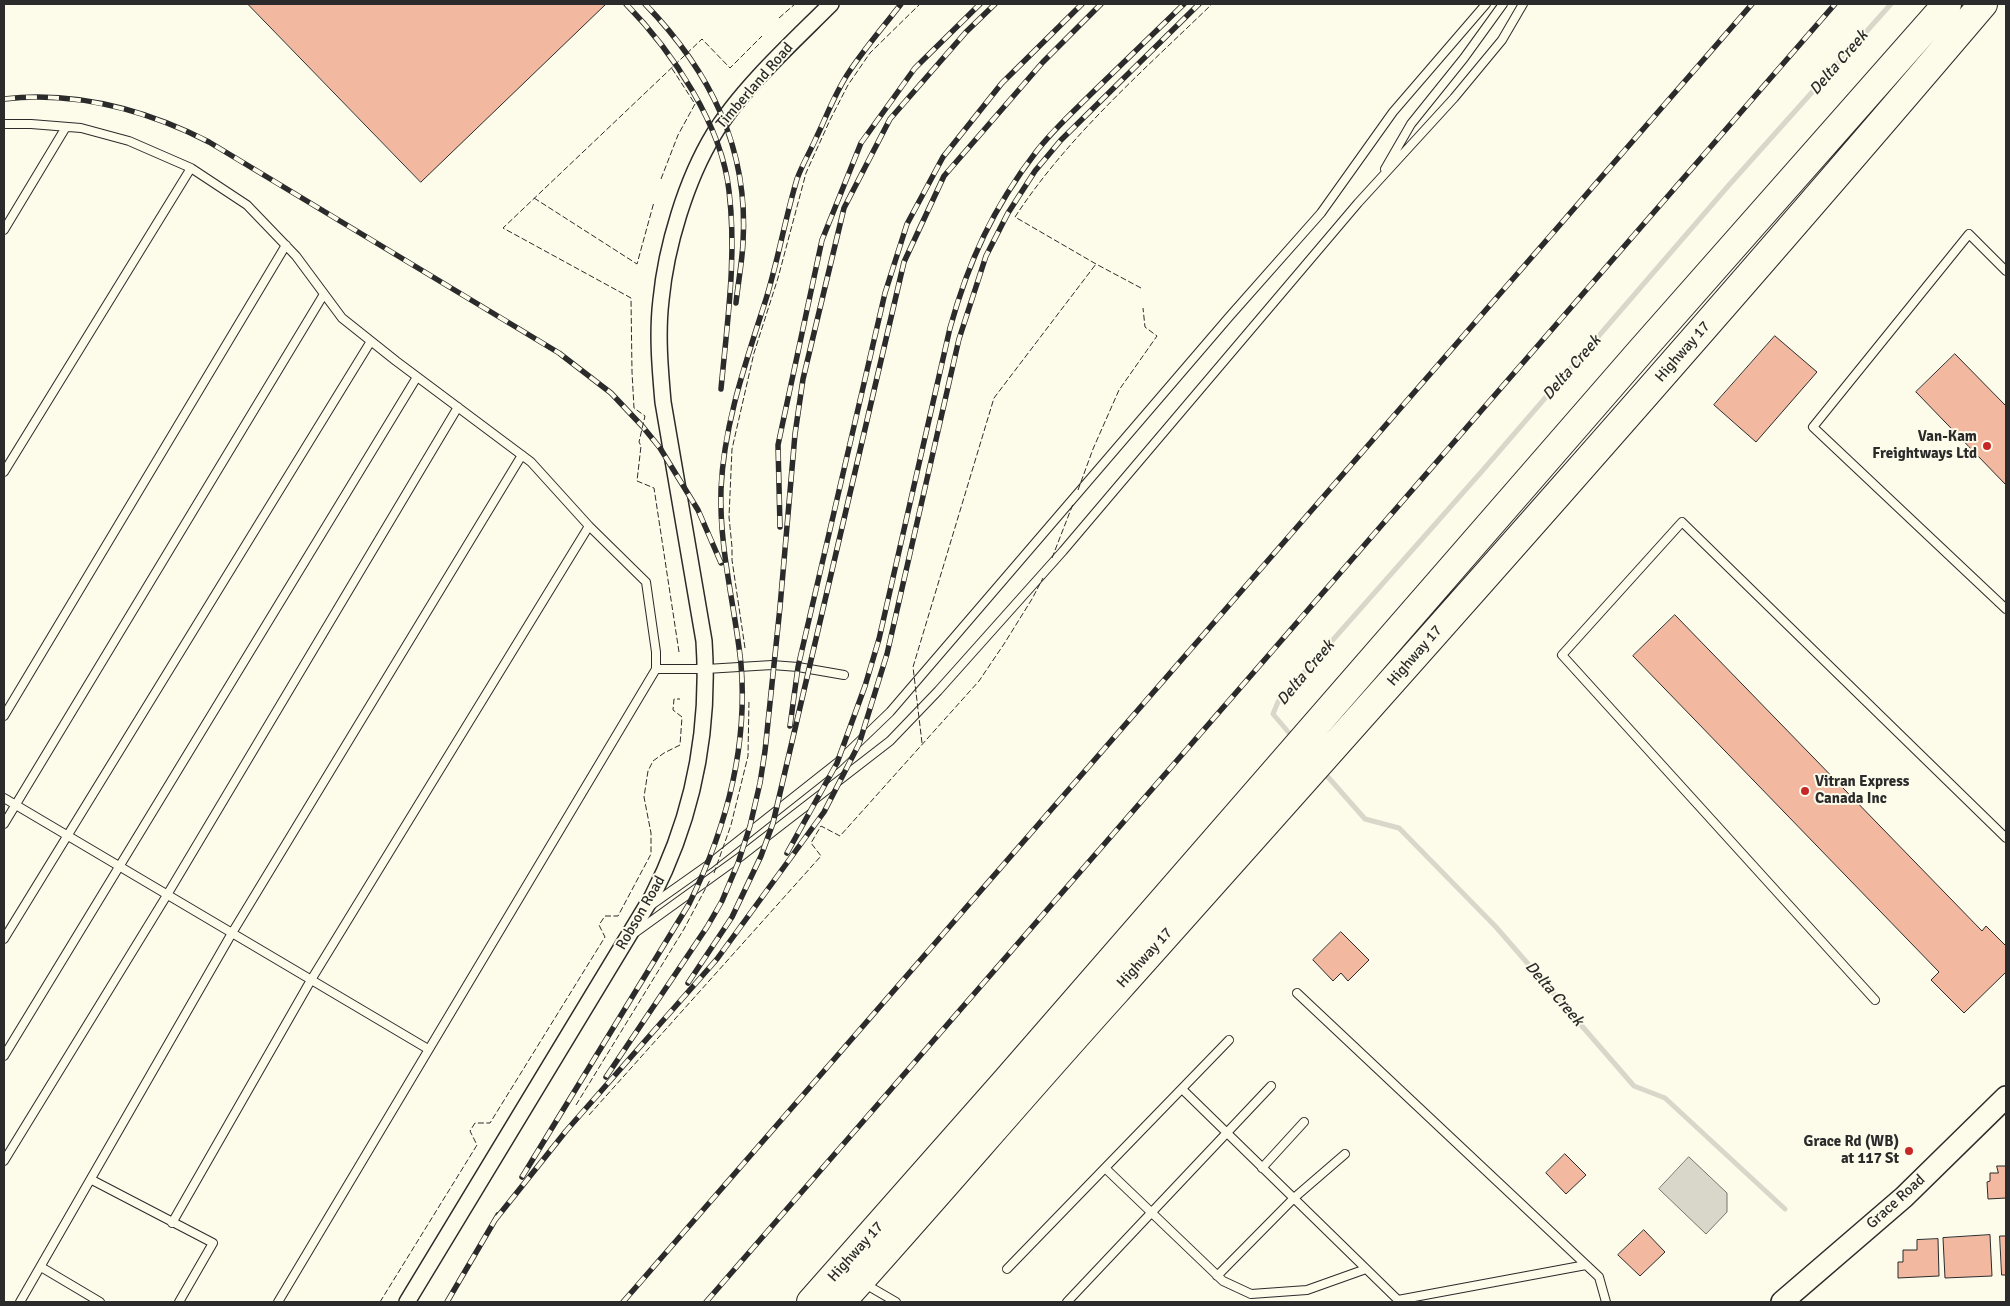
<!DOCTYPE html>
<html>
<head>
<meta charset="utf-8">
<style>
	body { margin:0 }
	#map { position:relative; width:2010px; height:1306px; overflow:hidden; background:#fdfbea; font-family:Signika,sans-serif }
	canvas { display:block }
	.frame { position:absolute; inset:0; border:5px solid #2b2b2b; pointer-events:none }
</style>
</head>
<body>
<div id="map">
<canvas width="2010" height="1306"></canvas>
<div class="frame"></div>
</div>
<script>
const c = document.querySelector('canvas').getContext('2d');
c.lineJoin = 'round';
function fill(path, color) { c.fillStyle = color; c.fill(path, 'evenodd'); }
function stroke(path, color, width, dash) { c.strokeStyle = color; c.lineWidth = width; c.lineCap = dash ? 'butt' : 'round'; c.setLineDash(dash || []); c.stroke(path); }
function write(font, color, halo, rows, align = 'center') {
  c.font = font + ' Signika,sans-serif'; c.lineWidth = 4; c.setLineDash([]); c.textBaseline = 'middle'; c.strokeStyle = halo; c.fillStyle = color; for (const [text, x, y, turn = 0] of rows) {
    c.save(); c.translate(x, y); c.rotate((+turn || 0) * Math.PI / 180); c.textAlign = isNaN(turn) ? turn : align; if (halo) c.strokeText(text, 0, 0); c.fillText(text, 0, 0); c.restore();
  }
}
const water = new Path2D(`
	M1689 1157 1727 1193V1212L1706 1234 1659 1189Z`);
fill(water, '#d8d7c9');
stroke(water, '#74746e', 1);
stroke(new Path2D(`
	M1290 734 1273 714 1278 702 1483 470 1729 185 1891 4
	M1328 777 1365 819 1399 828 1496 927 1634 1086 1665 1098 1785 1209`), '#d8d7c9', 5);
const building = new Path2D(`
	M248 4H606L421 182Z
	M1775 336 1817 372 1756 442 1714 405Z
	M1955 354 2006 406V485L1916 392Z
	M1675 615 1982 931 1986 926 2006 946V972L1964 1013 1931 980 1939 972 1633 656Z
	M1341 932 1369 960 1348 981 1341 973 1333 981 1313 960Z
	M1565 1154 1586 1175 1566 1194 1546 1173Z
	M1997 1166H2006V1198L1988 1199 1987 1182 1990 1181V1173H1998Z
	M1644 1230 1665 1252 1640 1276 1618 1255Z
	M1990 1235 1992 1276 1945 1278 1943 1238Z
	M2000 1236H2006V1275H2002Z
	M1938 1239 1939 1276 1898 1278V1262H1903V1250H1917V1240Z`);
fill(building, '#f2b8a0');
stroke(building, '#2b2b2b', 1);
const lane = new Path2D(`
	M4 124H31L81 128 129 141 191 168 247 205 296 256 342 318 396 361 531 462 589 526 646 582 656 652V669L278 1302
	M1385 169 1411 124 1464 58 1503 4
	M4 230 66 127
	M2006 271 1969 234 1813 427 2006 609
	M4 472 191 168
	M656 669H706L772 665 798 667 844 675
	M4 716 286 245
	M4 798 428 1049
	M4 824 324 294
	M650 906 708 865 837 763 890 712 1229 317 1321 213 1393 112 1486 4
	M636 932 740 857 890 741 938 691 1063 551 1358 203 1454 98 1502 40 1523 4
	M4 939 371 341
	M1297 993 1599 1277 1606 1302
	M1875 1000 1562 655 1682 522 2006 838
	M4 1056 417 377
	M1182 1089 1398 1300 1586 1265
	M4 1161 167 895 458 407
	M1105 1168 1223 1281 1251 1294 1307 1290 1366 1269
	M1262 1168 1304 1122
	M92 1180 213 1243 179 1302
	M172 1223 311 980 589 526
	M41 1267 100 1302
	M1007 1269 1229 1040
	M1217 1276 1294 1198 1345 1154
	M865 1284 896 1302
	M20 1302 232 933 522 455
	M1067 1302 1271 1086`);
const street = new Path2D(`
	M407 1302 652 897C693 817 710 731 704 641L663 402C660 368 657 334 661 300 666 247 686 180 714 134 742 88 793 42 831 4`);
const secondary = new Path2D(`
	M1782 1302 1904 1197 2006 1097`);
const highway = new Path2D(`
	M811 1302 1007 1080 1640 352 1947 4
	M841 1302C934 1199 1024 1093 1117 990 1408 664 1700 337 1983 4`);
stroke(lane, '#2b2b2b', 10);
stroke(street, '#2b2b2b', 18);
stroke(secondary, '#2b2b2b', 24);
stroke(highway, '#2b2b2b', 30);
stroke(lane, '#fdfbea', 8);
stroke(street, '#fdfbea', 15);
stroke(secondary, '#fdfbea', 21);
stroke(highway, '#fdfbea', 28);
const rail = new Path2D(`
	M626 4C672 51 722 125 729 191 737 257 727 324 721 389
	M645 4C710 71 749 148 743 243 742 263 738 283 736 303
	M4 99C75 91 146 110 209 142L559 353 611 393 643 427 660 448 698 510 721 563
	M780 527 778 445 822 240 861 143 915 68 980 4
	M790 726 798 667 885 293 907 224 943 157 1002 83 1082 4
	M787 853 837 763 865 686 879 639 950 328C969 260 993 208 1036 152 1052 131 1073 112 1091 94 1122 64 1153 34 1184 4
	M688 983 732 917 761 856 773 823 904 262 944 176 1043 62 1101 4
	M606 1077 707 927 722 901 738 863 750 826 760 783 765 751 780 607 795 434 803 379 844 208 890 119 966 32 995 4
	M522 1177 689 904C726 829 748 748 741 664 735 606 719 549 721 489 724 423 746 362 766 299 778 260 785 219 797 179 802 165 811 150 817 136 827 115 836 91 849 72 865 48 884 26 901 4
	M495 1220 566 1131 717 959 824 812 859 744 887 654 959 339 986 256 1008 213 1035 171 1061 140 1199 4
	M447 1302 498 1215
	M623 1302 1752 4
	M706 1302 1835 4`);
stroke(rail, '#2b2b2b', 5.5);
stroke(rail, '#fdfbea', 4, [11]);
stroke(new Path2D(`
	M779 18 795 4
	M661 179 678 135 695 104 671 67
	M534 198 637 264 654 202
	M1141 288 1096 264 1015 217C1068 136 1143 71 1212 4
	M1078 490 1093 449 1119 390 1157 336 1145 327 1143 308
	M1052 558 1073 504
	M745 648 732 560V547L729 517 732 449 754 353 778 278 806 173 830 120 848 85 870 53 920 4
	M679 652 654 488 637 481 641 446 639 442 645 416 634 408 632 372 631 298 503 228 702 39 730 68 762 36
	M922 743 913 667 994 398 1096 264
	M714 873 731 825 748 756 749 700
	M576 1105 684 929 710 880
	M589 1115 821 856 811 843 821 826 840 836 979 681 1004 644 1032 599 1043 578
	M380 1302 477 1145 470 1131 475 1123H490L605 937 599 925 605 916H618L651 854V833L644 797 648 771 653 761 664 753 680 745 682 717 673 710 674 699H680`), '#2b2b2b', 1, [6, 2.5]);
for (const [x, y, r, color] of [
	[1987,446,5,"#c62828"],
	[1805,791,5,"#c62828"],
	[1909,1151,5,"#c62828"]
]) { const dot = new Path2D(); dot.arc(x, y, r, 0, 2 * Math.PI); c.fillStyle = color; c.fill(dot); stroke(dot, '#fdfbea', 2); }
write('15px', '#2b2b2b', '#fdfbea', [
	["Timberland Road",755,86,-49],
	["Highway 17",1683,352,-49],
	["Highway 17",1415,656,-49],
	["Robson Road",641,913,-60],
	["Highway 17",1145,958,-48],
	["Grace Road",1896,1202,-42],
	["Highway 17",856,1252,-48]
]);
write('bold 15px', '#2b2b2b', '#fdfbea', [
	["Van-Kam",1977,437],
	["Freightways Ltd",1977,454],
	["Vitran Express",1815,782,"left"],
	["Canada Inc",1815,799,"left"],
	["Grace Rd (WB)",1899,1142],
	["at 117 St",1899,1159]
], 'right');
write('italic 16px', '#2b2b2b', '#fdfbea', [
	["Delta Creek",1839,63,-49],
	["Delta Creek",1572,368,-49],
	["Delta Creek",1306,673,-50],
	["Delta Creek",1554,994,49]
]);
</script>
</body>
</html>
